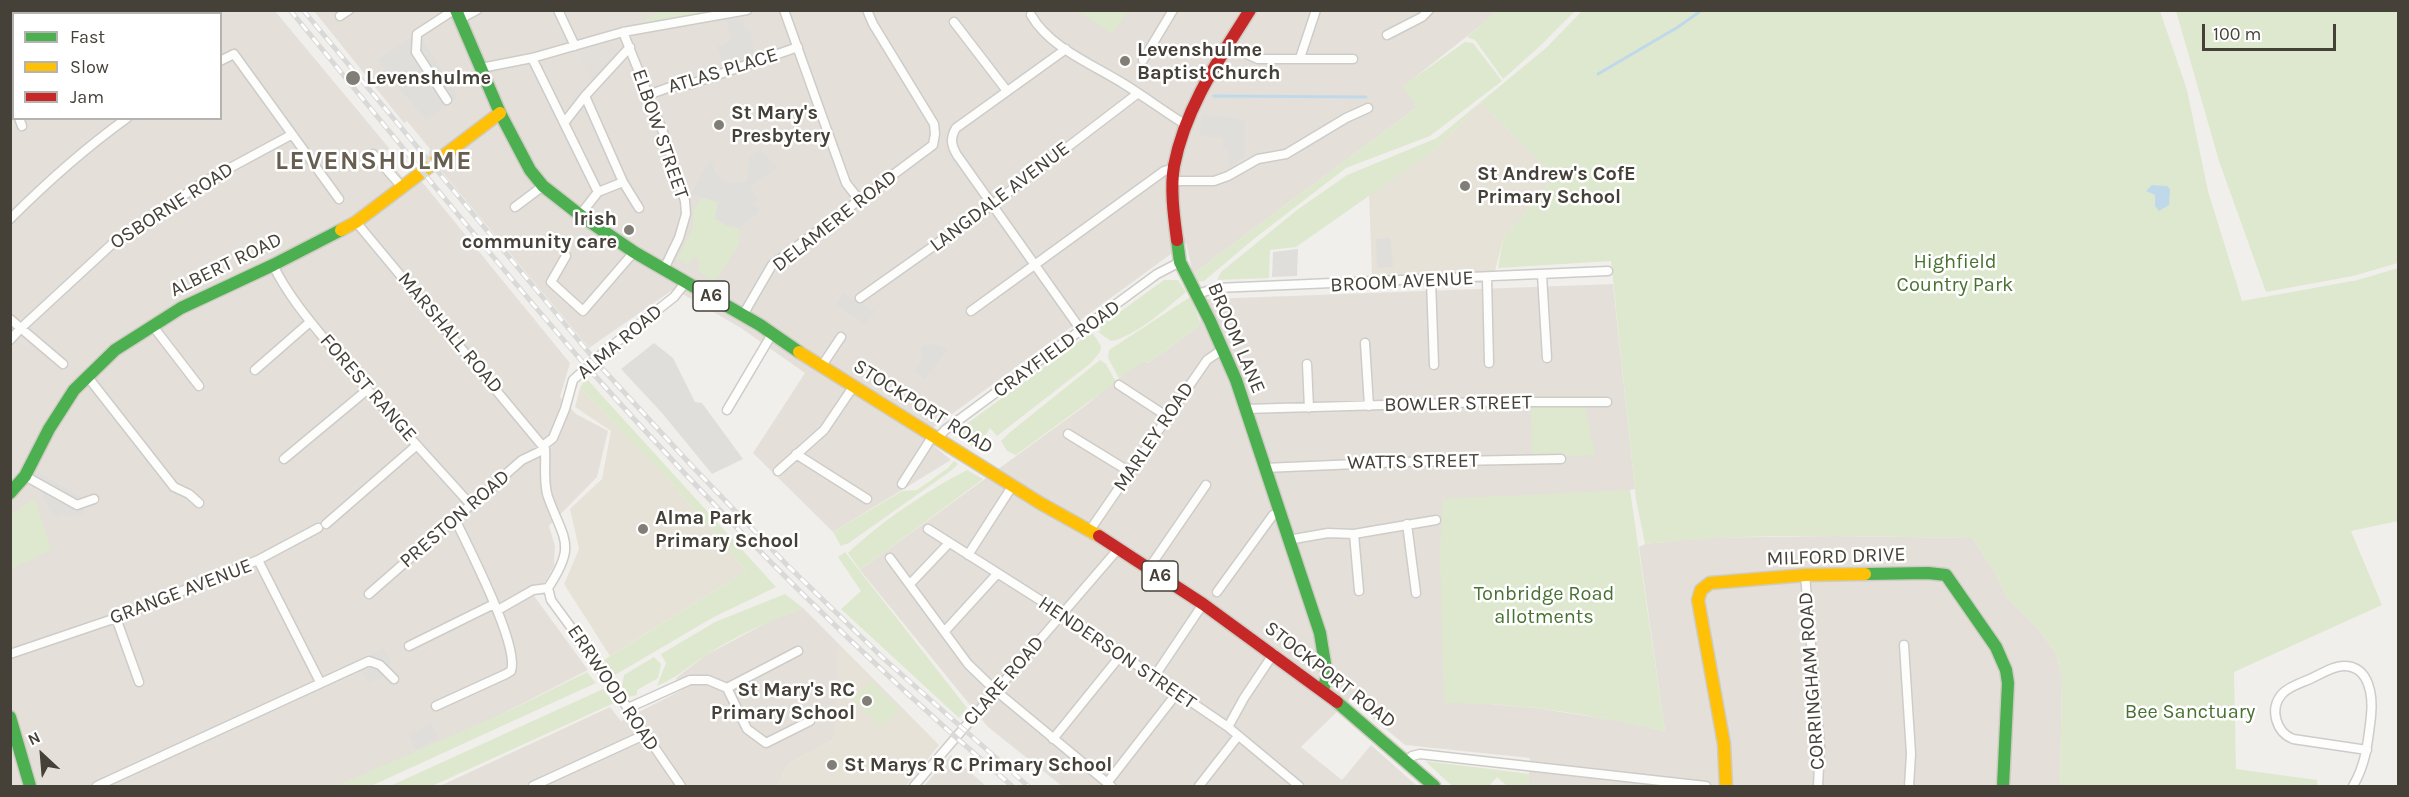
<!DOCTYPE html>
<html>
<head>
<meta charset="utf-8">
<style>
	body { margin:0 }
	#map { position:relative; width:2409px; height:797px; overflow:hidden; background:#f1efeb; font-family:Karla,sans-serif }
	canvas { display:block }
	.frame { position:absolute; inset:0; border:12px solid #454038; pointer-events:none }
	.legend { position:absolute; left:12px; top:12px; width:210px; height:108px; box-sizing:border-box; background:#fff; border:2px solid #b5b3af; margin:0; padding:8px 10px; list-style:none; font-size:18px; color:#454038 }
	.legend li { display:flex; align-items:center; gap:12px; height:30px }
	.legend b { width:30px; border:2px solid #b5b3af }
	.north { position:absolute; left:12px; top:725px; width:60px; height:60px; -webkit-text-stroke:4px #fff; paint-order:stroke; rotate:334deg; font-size:16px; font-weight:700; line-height:24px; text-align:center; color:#454038 }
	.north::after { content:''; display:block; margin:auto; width:21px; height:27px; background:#454038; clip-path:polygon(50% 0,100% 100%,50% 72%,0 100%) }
	.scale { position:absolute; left:2202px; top:24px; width:134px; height:27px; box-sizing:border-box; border:3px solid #454038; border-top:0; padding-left:8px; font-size:18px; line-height:21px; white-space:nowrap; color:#454038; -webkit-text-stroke:4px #fff; paint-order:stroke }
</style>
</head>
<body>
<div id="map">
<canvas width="2409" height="797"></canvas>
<div class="frame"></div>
<ul class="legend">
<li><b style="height:8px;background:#4caf50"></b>Fast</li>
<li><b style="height:8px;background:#ffc107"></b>Slow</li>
<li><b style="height:8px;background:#c62828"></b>Jam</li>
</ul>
<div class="north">N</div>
<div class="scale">100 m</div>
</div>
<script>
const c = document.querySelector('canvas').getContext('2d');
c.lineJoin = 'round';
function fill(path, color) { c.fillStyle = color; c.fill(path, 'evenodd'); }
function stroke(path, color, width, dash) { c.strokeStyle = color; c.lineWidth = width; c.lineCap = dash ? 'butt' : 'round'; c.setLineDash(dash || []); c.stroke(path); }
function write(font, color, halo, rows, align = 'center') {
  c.font = font + ' Karla,sans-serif'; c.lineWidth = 5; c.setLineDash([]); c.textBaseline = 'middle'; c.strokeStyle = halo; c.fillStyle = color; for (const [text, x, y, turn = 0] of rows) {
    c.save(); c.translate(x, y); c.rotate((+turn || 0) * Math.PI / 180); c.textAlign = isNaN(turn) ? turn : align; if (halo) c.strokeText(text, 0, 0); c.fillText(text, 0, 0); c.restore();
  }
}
fill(new Path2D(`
	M10 11H275L389 148 383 154 405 180 414 172 570 363 560 397 576 414 608 431 597 477 549 526 555 546 554 566 546 581 532 593 588 670 441 745 352 786H11ZM14 14H220V118H14Z
	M314 11H1499L1404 86 1417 107 1193 274 1186 243 922 436 951 460 833 532 753 453 805 373 741 328 674 289 589 348 428 155 430 149 407 121 404 123Z
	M1613 284 1635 489 1630 490 1444 703H1478L1535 708 1620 721 1665 731 1639 547 1645 544 1700 538 1833 536 1972 538 1994 570 2007 598 2038 629 2056 653 2062 678 2060 786H1528L1530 758 1405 745 1350 699 1301 747 1342 780 1371 745 1417 786H1062L988 727 860 570 1086 405 1129 370 1145 361 1148 363 1198 327 1208 299Z
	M803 608 839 644 837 726 834 739 787 765 778 786H440L610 707 621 721 682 690 676 678 706 655 770 621Z
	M951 755 986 786H924Z`), '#e4e0d9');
fill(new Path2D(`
	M612 42 618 52 592 80 578 51Z`), '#e2dfdb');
fill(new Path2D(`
	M1481 102 1555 177 1503 239 1495 271 1372 276 1369 194 1436 149Z
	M580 388 666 477 746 571 610 656 564 584 579 549 570 509 602 479 611 431 575 407Z
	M839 644 939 745 906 786H778L787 765 834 739Z`), '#e6e2d7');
fill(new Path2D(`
	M741 10 628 31 660 11Z
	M1499 10H1575V11L1540 46 1503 79 1475 40 1467 37Z
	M1078 11H1128L1112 34Z
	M1582 11H2160L2187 90 2208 191 2242 301 2358 280 2398 268V521L2351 531 2382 605 2234 672 2236 769 2317 780 2318 786H2060L2062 678 2056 653 2038 629 2007 598 1994 570 1972 538C1863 537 1754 532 1645 544L1636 499 1611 261 1498 268 1503 239 1555 177 1481 102 1436 149 1296 247 1270 250 1269 278 1217 280 1221 272 1297 210 1347 175 1437 138 1546 48Z
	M2176 11H2398V263L2353 276 2266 292 2219 161Z
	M1465 42 1473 43 1502 81 1430 136 1346 168 1255 238 1204 281 1198 282 1193 274 1417 107 1403 86Z
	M702 198 719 202 728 226 739 228 740 243 715 281 697 271 701 263 698 262 699 259 694 256 688 265 677 258 693 229 694 210Z
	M1164 280H1178L1186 292C1167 308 1135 337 1111 341L1098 332 1101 330 1099 327Z
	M1190 297 1200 321 1198 327 1148 363 1145 361 1119 378 1108 358 1109 350Z
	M1092 332 1101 346 1100 352 1091 363 997 436 990 428 977 449 958 437 957 431Z
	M1100 360 1106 364 1116 382 1016 455 1007 451 1001 441 1009 433Z
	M586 378 776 587 712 618 615 675 604 660 746 571 666 477 580 388Z
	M1531 407H1585L1595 455 1532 456Z
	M954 461 958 464 952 470 849 543 841 546 833 532 902 491 917 490 948 468Z
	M967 470 983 479 860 570 848 553C879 523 928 490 967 470Z
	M1630 490 1665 731C1593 715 1518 702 1444 703L1440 553 1443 499Z
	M34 498 51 550 11 569V515Z
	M845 552 967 708 959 718 841 609 861 591 838 557Z
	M785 594 803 608C770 621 734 636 705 656 688 667 676 678 657 686L666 663 661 654 715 622Z
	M654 657 661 664 658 678 637 690V695L629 697 622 686 624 675Z
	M587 672 596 683 371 786H336L504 713Z
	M871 681 899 709 881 727 853 699Z
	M603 689 614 703 432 786H390Z
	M1425 761 1530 774 1528 786H1507L1497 777 1489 786H1452Z`), '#dee8ce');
fill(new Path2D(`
	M743 17 745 29H750L755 55 724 65 717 46 731 41 727 20Z
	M413 36 422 38 458 98 426 121 377 60Z
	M1202 114 1245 119V157L1229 168 1228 151 1223 150V138L1199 136Z
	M760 149 777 168 749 186 758 200 754 203 760 211 739 228 728 226 715 219 718 202 690 195 711 157 715 173 723 181 745 182 748 177 749 157Z
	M1390 238 1393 267 1377 268 1376 239Z
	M1298 249 1297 276 1272 277 1273 252Z
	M843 293 875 311 866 325 835 305Z
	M654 343 673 358 695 402 702 403 743 459 712 474 662 413 621 369Z
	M933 343 948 348 932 372 931 371 925 379 914 372 923 358 920 346Z
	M38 472 82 497 84 514 65 518 64 515 55 518 41 497 44 493 32 484Z
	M384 648 391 662 383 677 369 683 354 663Z
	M431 723 439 738 416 750 408 735Z`), '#e0dedb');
fill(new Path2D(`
	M2152 185 2167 186 2170 189 2169 205 2159 211 2155 206V195L2146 191Z`), '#c0d9ea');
stroke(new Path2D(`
	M1598 74 1678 27 1702 10
	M1214 96 1366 97`), '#c0d9ea', 3);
const street = new Path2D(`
	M120 10 123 14
	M558 10 575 46
	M784 10 846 183 860 201
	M1031 15C1050 48 1092 64 1124 84 1145 97 1165 112 1186 125
	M340 16 349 10
	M460 19 477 10
	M954 22 1007 91
	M623 32 665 137 685 201 686 214 679 238 664 269
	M1387 35 1422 17 1429 10
	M1229 46 1258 59H1353
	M1066 49 956 128C950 138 951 145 957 155L1081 330
	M532 58 598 192
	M1300 58 1316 10
	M1143 60 1173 10
	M220 61 234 54 339 199
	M481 68 532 58 623 32 747 10
	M10 93 14 91
	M648 95 673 86 691 84 798 47
	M585 96 623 182 639 208
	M10 100 14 106
	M447 100 416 52 417 34 454 10
	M19 118 22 126
	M564 123 585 96 630 47
	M373 154 403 188
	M1173 181H1214L1228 176 1258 159 1286 154 1346 118 1368 108
	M515 207 543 186
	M580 215 598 192 623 182
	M10 219C47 182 84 149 127 118
	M356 222 545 449C546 463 543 483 548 497 564 541 577 544 548 588L533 590 498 610
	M566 256 551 282 583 311 634 252
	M273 265C289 298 314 326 337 354 380 406 426 455 471 505
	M1542 275 1547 358
	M1487 278 1489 363
	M1431 280 1434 365
	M1197 294 1217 288 1608 271
	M860 298 993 204 1137 94
	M971 311 1164 171 1174 168
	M743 315 772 265 933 145 935 134 934 124 873 24 867 10
	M10 319 63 364
	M152 325 199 386
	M10 340 21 328 111 245 130 231 202 183 291 135
	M1365 343 1369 406
	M1307 364 1309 408
	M821 367 841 337
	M255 370 310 322
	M87 376 174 487 189 494 199 503
	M1119 385 1168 417
	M1245 409 1487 402H1607
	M727 410 772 334
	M1068 434 1130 472
	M937 439 945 430 1157 274 1180 262
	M544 445 553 438 565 409 573 380 604 352 674 297 686 282
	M796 454 867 499
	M284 459 367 390
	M1264 468 1403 462 1561 459
	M778 471 824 430 853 387
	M25 476 77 505 94 499
	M902 484 932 437
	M326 524 417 445
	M1407 524 1416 593
	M928 529 1062 614 1228 727 1299 786
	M1090 530 1207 360 1223 349
	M1354 534 1359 591
	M1288 540 1328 533 1354 534 1436 520
	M968 555 1013 485
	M890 558 968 664 995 690 1111 786
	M258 560 318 528
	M1149 568 1206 485
	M1805 575 1820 747 1818 786
	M910 584 949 543
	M548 588 551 600 592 656 681 786
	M1217 592 1273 515 1279 513
	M369 594 522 460 545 449
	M116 618 139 682
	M945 631 997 574
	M1904 645 1911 754 1909 786
	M409 646 494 604
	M10 654 116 618 258 560 320 682
	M1154 677 1203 604
	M727 688 747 729 766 743 810 721
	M436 706 506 674 511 671C520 646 468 547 455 519
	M628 708 690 680H708L727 688 798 651
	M1228 727 1244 698 1274 653
	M1053 739 1121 655
	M1406 761 1412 756 1420 754 1706 786
	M1107 783 1177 693
	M97 786 369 661 380 665 394 679
	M533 786 644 735
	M914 786 1119 548
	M1199 786 1238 736
	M2353 786C2366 764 2368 742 2371 716 2373 697 2370 666 2344 666 2333 666 2321 674 2310 679 2301 683 2289 686 2282 694 2269 709 2276 732 2293 739L2367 750`);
const fast = new Path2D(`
	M456 10 500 113 530 170 543 186 580 215 634 252 760 325 799 352
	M1177 240 1180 262 1210 321 1236 380 1320 633 1327 676 1323 690
	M10 493 25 476 49 429 74 390 115 350 181 308 273 265 341 230
	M1865 574 1928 573 1946 575 1996 647 2006 670 2008 683 2003 786
	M1337 702 1434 786
	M10 717 30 786`);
const slow = new Path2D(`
	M341 230 356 222 500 113
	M799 352 1040 503 1099 536
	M1726 786 1724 744 1698 600 1701 590 1710 583 1805 575 1865 574`);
const jam = new Path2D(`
	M1177 240C1174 217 1170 189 1174 166 1185 108 1219 59 1250 10
	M1099 536 1203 604 1337 702`);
stroke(street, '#ceccc9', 11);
stroke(fast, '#cfccc3', 15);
stroke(slow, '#cfccc3', 15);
stroke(jam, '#cfccc3', 15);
stroke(street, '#fdfdfc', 8);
stroke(fast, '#4caf50', 12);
stroke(slow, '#ffc107', 12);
stroke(jam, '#c62828', 12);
const rail = new Path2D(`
	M290 10C386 127 481 245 580 359 715 511 858 655 1012 786
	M303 10 600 366 691 465 787 565 883 658 1028 786`);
stroke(rail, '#d9d9d8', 5);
stroke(rail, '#fff', 3, [9]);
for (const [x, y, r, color] of [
	[1125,61,6,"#817d77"],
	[353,78,8,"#817d77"],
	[719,125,6,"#817d77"],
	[1465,186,6,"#817d77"],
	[629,230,6,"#817d77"],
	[643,529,6,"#817d77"],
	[867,701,6,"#817d77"],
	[832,765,6,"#817d77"]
]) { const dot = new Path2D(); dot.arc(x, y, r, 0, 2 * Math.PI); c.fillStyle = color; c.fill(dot); stroke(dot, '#fff', 2); }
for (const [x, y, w] of [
	[711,296,36],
	[1160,576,36]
]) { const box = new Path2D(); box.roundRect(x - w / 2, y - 15, w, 30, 4.5); c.fillStyle = '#fff'; c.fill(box); stroke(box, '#454038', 1.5); }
write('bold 18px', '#454038', null, [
	["A6",711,296],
	["A6",1160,576]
]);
write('bold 20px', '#454038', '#fff', [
	["Levenshulme",1137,50],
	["Baptist Church",1137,73],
	["Levenshulme",366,78],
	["St Mary's",731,113],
	["Presbytery",731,136],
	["St Andrew's CofE",1477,174],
	["Primary School",1477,197],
	["Irish",617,219,"right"],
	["community care",617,242,"right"],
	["Alma Park",655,518],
	["Primary School",655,541],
	["St Mary's RC",855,690,"right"],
	["Primary School",855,713,"right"],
	["St Marys R C Primary School",844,765]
], 'left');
write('20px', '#454038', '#fff', [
	["ATLAS PLACE",723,71,-17],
	["ELBOW STREET",660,134,71],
	["LANGDALE AVENUE",1000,197,-37],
	["OSBORNE ROAD",172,206,-33],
	["DELAMERE ROAD",835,221,-38],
	["ALBERT ROAD",226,265,-26],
	["BROOM AVENUE",1402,282,-3],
	["MARSHALL ROAD",450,333,50],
	["BROOM LANE",1236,338,67],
	["ALMA ROAD",620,342,-40],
	["CRAYFIELD ROAD",1057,349,-36],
	["FOREST RANGE",368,388,49],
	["BOWLER STREET",1458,404,-1],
	["STOCKPORT ROAD",923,407,32],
	["MARLEY ROAD",1154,437,-56],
	["WATTS STREET",1413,462,-1],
	["PRESTON ROAD",455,519,-41],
	["MILFORD DRIVE",1836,557,-2],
	["GRANGE AVENUE",181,592,-21],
	["HENDERSON STREET",1117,653,34],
	["STOCKPORT ROAD",1330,675,38],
	["CLARE ROAD",1004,681,-49],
	["CORRINGHAM ROAD",1812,681,-94],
	["ERRWOOD ROAD",613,688,56]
]);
write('20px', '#497131', '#fff', [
	["Highfield",1955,262],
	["Country Park",1955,285],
	["Tonbridge Road",1544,594],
	["allotments",1544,617],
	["Bee Sanctuary",2190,712]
]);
c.letterSpacing = '1.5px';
write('bold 26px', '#675e50', '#fff', [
	["LEVENSHULME",374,162]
]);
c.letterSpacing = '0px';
</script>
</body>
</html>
